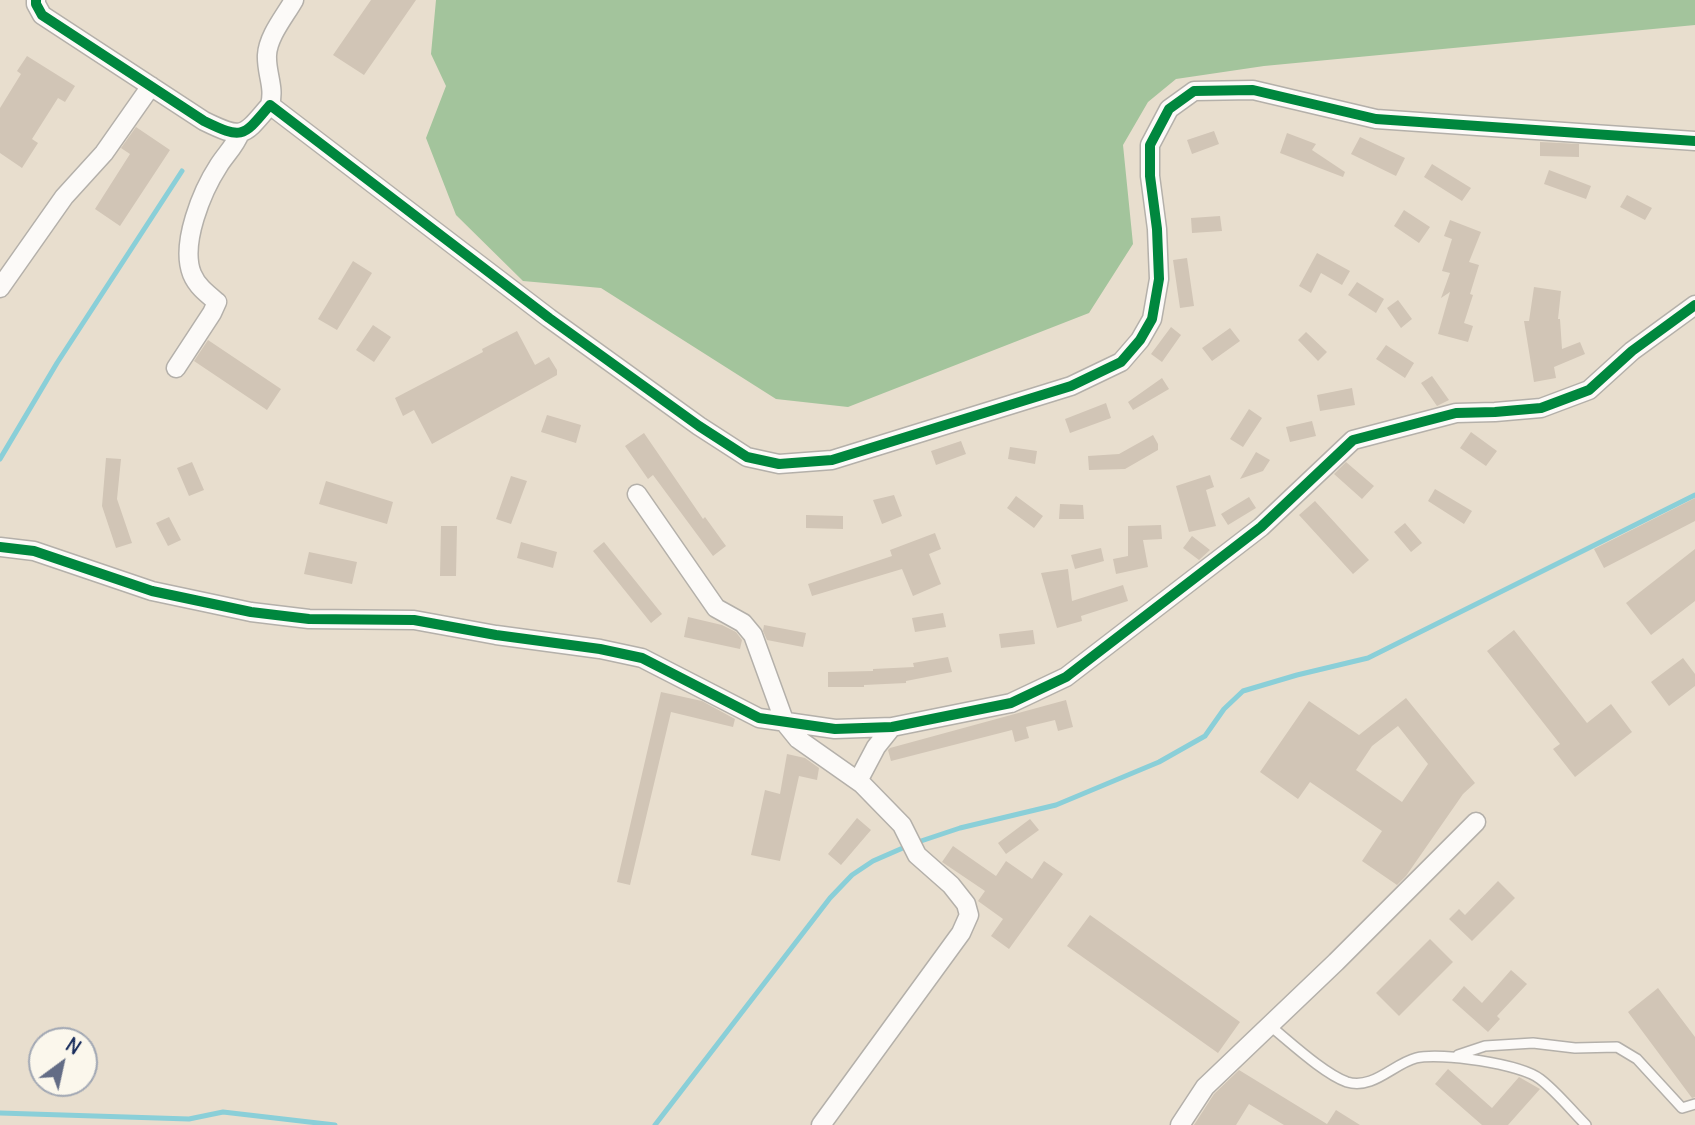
<!DOCTYPE html>
<html>
<head>
<meta charset="utf-8">
<style>
	body { margin:0 }
	#map { position:relative; width:1695px; height:1125px; overflow:hidden; background:#e8dece; font-family:Delius,sans-serif }
	canvas { display:block }
	.north { position:absolute; left:28px; top:1027px; width:70px; height:70px; box-sizing:border-box; background:#fbf7ec; border:2px solid #a1a7b3; border-radius:50%; rotate:33deg; font-size:19px; font-weight:700; line-height:28px; text-align:center; color:#1b2f5e }
	.north::after { content:''; display:block; margin:auto; width:24px; height:32px; background:#636c85; clip-path:polygon(50% 0,100% 100%,50% 72%,0 100%) }
</style>
</head>
<body>
<div id="map">
<canvas width="1695" height="1125"></canvas>
<div class="north">N</div>
</div>
<script>
const c = document.querySelector('canvas').getContext('2d');
c.lineJoin = 'round';
function fill(path, color) { c.fillStyle = color; c.fill(path, 'evenodd'); }
function stroke(path, color, width, dash) { c.strokeStyle = color; c.lineWidth = width; c.lineCap = dash ? 'butt' : 'round'; c.setLineDash(dash || []); c.stroke(path); }
fill(new Path2D(`
	M436 0H1695V25L1264 66 1176 79 1148 102 1123 145 1133 244 1089 313 848 407 776 399 601 288 523 281 456 215 426 138 446 86 431 54Z`), '#a3c49c');
stroke(new Path2D(`
	M0 459 57 363 182 171
	M0 1113 189 1119 223 1112 335 1125
	M655 1125 830 898 852 875 873 861 912 844 960 828 1056 805 1159 762 1205 736 1224 709 1243 691 1297 675 1368 658 1695 495`), '#8acfd8', 5);
fill(new Path2D(`
	M371 0H416L364 75 333 55Z
	M27 56 75 86 65 102 58 98 32 139 38 143 22 168 0 153V108L21 74 17 71Z
	M136 127 170 150 120 226 95 209 130 154 121 148Z
	M1214 131 1219 144 1192 154 1187 140Z
	M1287 133 1316 144 1312 150 1345 172 1343 177 1280 153Z
	M1360 137 1405 158 1396 176 1351 154Z
	M1540 142 1579 144V157L1540 156Z
	M1432 164 1471 188 1462 201 1424 177Z
	M1549 170 1591 186 1586 199 1544 184Z
	M1627 195 1652 208 1645 220 1620 207Z
	M1404 210 1430 227 1419 243 1394 226Z
	M1220 216 1222 231 1192 233 1191 218Z
	M1450 220 1481 232 1469 262 1479 265 1470 294 1473 295 1464 323 1473 326 1468 342 1438 334 1450 292 1441 298 1450 273 1442 271 1452 239 1444 236Z
	M1317 253 1350 271 1342 285 1321 273 1311 293 1299 286Z
	M1187 258 1194 306 1180 308 1173 260Z
	M353 261 372 273 337 330 318 319Z
	M1357 282 1384 299 1376 313 1348 295Z
	M1534 287 1561 291 1558 319H1560L1562 349 1580 342 1585 354 1554 367 1556 378 1534 382 1524 321H1529Z
	M1398 300 1412 319 1401 328 1387 308Z
	M373 325 391 337 374 362 356 350Z
	M1171 327 1181 335 1162 362 1151 354Z
	M1230 328 1240 341 1212 361 1202 348Z
	M517 331 535 365 549 357 557 370V375L432 444 414 410 403 416 395 398 483 352 482 349Z
	M1306 332 1327 352 1318 361 1298 340Z
	M208 340 281 389 267 410 194 361Z
	M1386 345 1414 363 1405 378 1376 359Z
	M1432 376 1449 400 1437 406 1421 383Z
	M1162 378 1169 389 1133 410 1128 402Z
	M1352 388 1355 405 1320 411 1317 395Z
	M1106 403 1111 418 1070 433 1065 419Z
	M1249 409 1262 418 1243 447 1230 439Z
	M547 415 581 425 576 443 541 432Z
	M1312 421 1316 436 1290 442 1286 427Z
	M1471 432 1497 451 1486 466 1460 448Z
	M644 433 703 519 705 517 726 546 713 556 653 475 648 479 625 446Z
	M1153 435 1158 444V450L1125 469 1089 470 1088 456 1119 454Z
	M961 441 966 454 936 465 931 451Z
	M1010 447 1037 451 1035 464 1008 459Z
	M1256 452 1270 460 1263 471 1240 479Z
	M106 458 121 459 117 499 132 543 116 548 102 506Z
	M192 462 204 490 189 496 177 468Z
	M1346 462 1374 486 1362 499 1334 474Z
	M1210 475 1214 487 1206 490 1216 526 1189 532 1176 486Z
	M511 476 527 481 511 524 496 519Z
	M326 481 393 502 387 524 319 504Z
	M1435 489 1472 511 1464 524 1428 501Z
	M894 495 902 516 882 524 873 500Z
	M1016 496 1043 516 1034 528 1007 508Z
	M1249 497 1256 508 1228 525 1221 514Z
	M1695 498V521L1604 568 1594 549Z
	M1315 501 1369 560 1353 574 1299 515Z
	M1060 504 1083 505 1084 519H1059Z
	M806 515 843 516V529L806 528Z
	M169 517 181 540 168 546 156 523Z
	M1405 523 1422 543 1411 552 1394 532Z
	M1161 525 1162 539 1143 540 1148 567 1116 574 1113 559 1128 556V526Z
	M441 526H457L456 576H440Z
	M935 533 941 549 929 554 941 584 913 596 902 569 812 596 808 584 892 556 890 550Z
	M1192 536 1210 550 1199 560 1183 548Z
	M521 542 557 552 553 568 517 558Z
	M604 542 662 614 651 623 593 551Z
	M1101 548 1104 561 1075 569 1071 555Z
	M1695 549V601L1651 635 1626 603Z
	M309 552 357 562 352 584 304 574Z
	M1068 569 1072 601 1123 585 1128 601 1081 616 1082 621 1057 628 1041 573Z
	M943 613 946 627 915 632 912 618Z
	M688 617 722 625 736 632 742 640 740 649 684 637Z
	M764 625 806 633 803 647 767 640 763 631Z
	M1033 630 1035 644 1001 648 999 634Z
	M1514 630 1587 723 1611 704 1632 732 1575 777 1553 749 1560 744 1487 651Z
	M948 657 952 672 906 681V683L864 685V687H828V672L873 671V669L914 667 913 663Z
	M1683 658 1695 674V686L1669 706 1651 682Z
	M661 692 702 701 735 719 733 727 671 712 630 885 617 882Z
	M1406 698 1475 783 1463 794 1406 876 1397 885 1362 861 1382 831 1310 782 1298 799 1260 772 1309 701 1359 735ZM1398 726 1428 764 1402 802 1356 770 1372 746Z
	M1066 700 1073 727 1058 731 1055 720 1026 727 1029 738 1015 742 1012 730 891 761 888 750 890 748Z
	M787 754 805 758 819 768 817 780 799 776 780 861 751 855 765 790 780 794Z
	M857 818 871 830 841 865 828 854Z
	M1030 819 1039 830 1006 854 998 843Z
	M953 846 996 876 1006 861 1032 879 1044 861 1063 874 1009 949 991 936 1003 919 978 901 985 891 942 862Z
	M1498 881 1515 898 1472 941 1449 919 1459 909 1465 915Z
	M1090 915 1240 1022 1218 1053 1067 946Z
	M1430 939 1453 962 1399 1016 1376 993Z
	M1511 970 1527 984 1497 1016 1500 1019 1488 1032 1452 1000 1464 986 1482 1003Z
	M1658 988 1695 1037V1097L1692 1098 1628 1012Z
	M1448 1069 1492 1108 1519 1077 1540 1089 1508 1125H1482L1435 1084Z
	M1239 1070 1327 1124 1336 1110 1360 1125H1284L1249 1104 1236 1125H1194L1214 1094Z`), '#d1c5b6');
const lane = new Path2D(`
	M1269 1025C1289 1041 1324 1074 1347 1082 1373 1090 1393 1064 1416 1058 1440 1052 1521 1064 1540 1079 1557 1092 1571 1110 1586 1125
	M1458 1055 1485 1046 1533 1043 1575 1048 1617 1047 1637 1059 1682 1108 1695 1104`);
const street = new Path2D(`
	M36 0V4L42 15 204 121C243 140 243 137 270 105L549 318 699 426 747 457 779 464 832 460 1071 386 1121 362 1140 340 1152 319 1159 279 1157 229 1150 176V145L1169 109 1194 91 1253 90 1376 119 1695 141
	M270 105C275 87 266 73 267 55 268 36 285 16 294 0
	M0 288 64 197 104 153 151 86
	M176 368 212 313 217 302C206 293 197 286 192 274 180 244 202 191 219 165 226 154 235 146 240 133
	M637 494 716 608 743 623 753 635 785 723 798 739 862 784 902 825 917 855 951 885 966 904 969 915 961 933 821 1125
	M0 547 34 551 152 591 251 612 309 619 414 620 496 635 600 649 642 658 759 718 835 729 892 727 1011 703 1066 677 1261 527 1353 440 1456 413 1495 412 1541 408 1589 390 1632 351 1695 305
	M858 781 876 747 892 727
	M1180 1125 1205 1087 1336 962 1476 822`);
stroke(lane, '#b4b0aa', 12);
stroke(street, '#b4b0aa', 21);
stroke(lane, '#fcfaf8', 9);
stroke(street, '#fcfaf8', 18);
stroke(new Path2D(`
	M36 0V4L42 15 204 121C243 140 243 137 270 105L549 318 699 426 747 457 779 464 832 460 1071 386 1121 362 1140 340 1152 319 1159 279 1157 229 1150 176V145L1169 109 1194 91 1253 90 1376 119 1695 141
	M0 547 34 551 152 591 251 612 309 619 414 620 496 635 600 649 642 658 759 718 835 729 892 727 1011 703 1066 677 1261 527 1353 440 1456 413 1495 412 1541 408 1589 390 1632 351 1695 305`), '#00873e', 10);
</script>
</body>
</html>
